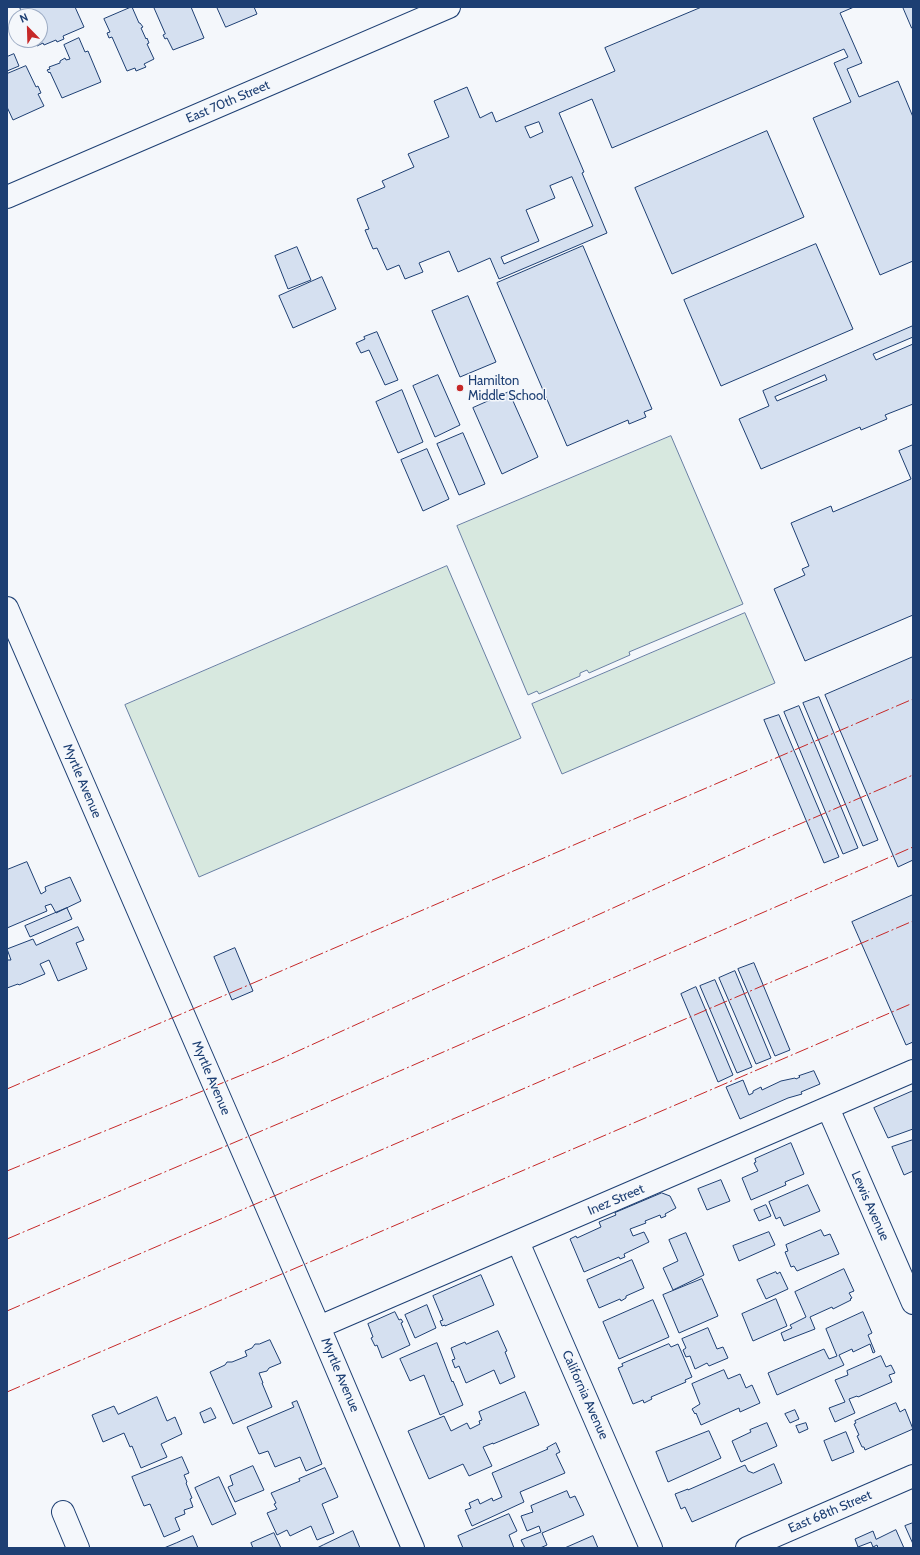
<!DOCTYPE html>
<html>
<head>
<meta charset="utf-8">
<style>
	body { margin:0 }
	#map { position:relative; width:920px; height:1555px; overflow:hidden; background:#f4f7fb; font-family:Cabin,sans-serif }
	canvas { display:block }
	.frame { position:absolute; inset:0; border:8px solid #1d3f73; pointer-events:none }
	.north { position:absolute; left:8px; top:8px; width:40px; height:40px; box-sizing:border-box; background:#f4f7fb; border:1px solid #9eadc5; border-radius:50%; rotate:337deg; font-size:11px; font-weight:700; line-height:16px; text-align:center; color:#1d3f73 }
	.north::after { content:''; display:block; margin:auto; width:14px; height:18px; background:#c62828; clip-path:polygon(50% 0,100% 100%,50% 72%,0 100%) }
</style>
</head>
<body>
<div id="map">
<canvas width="920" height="1555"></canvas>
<div class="frame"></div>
<div class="north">N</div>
</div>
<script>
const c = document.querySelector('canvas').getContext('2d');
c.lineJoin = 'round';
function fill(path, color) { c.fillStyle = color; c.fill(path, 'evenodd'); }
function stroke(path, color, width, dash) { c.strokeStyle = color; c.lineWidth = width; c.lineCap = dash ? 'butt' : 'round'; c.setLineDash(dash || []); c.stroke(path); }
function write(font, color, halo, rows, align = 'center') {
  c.font = font + ' Cabin,sans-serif'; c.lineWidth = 3; c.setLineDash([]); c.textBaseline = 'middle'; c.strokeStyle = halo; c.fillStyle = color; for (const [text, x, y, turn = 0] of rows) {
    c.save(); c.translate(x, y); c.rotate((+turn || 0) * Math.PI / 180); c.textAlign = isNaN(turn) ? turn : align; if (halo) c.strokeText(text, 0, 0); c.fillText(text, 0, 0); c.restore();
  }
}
const green = new Path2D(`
	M671 436 743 604 629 652 630 655 589 673 587 670 580 673V676L539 694 537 691 528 695 457 526Z
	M447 566 521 738 199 877 125 705Z
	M745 613 775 683 562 774 532 704Z`);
fill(green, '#d7e8df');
stroke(green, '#687fa3', 1);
const building = new Path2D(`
	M20 7H75L84 27 63 36 64 39 57 42 56 40 44 45 43 43 37 46 34 40H40V16H23Z
	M132 7 139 23H140L143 27 141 28 146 39 147 38 149 43 147 44 154 59 144 64 146 67 136 71 135 68 127 71 112 37 109 38 107 33 110 32 104 19Z
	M154 7H191L204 38 173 50 167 38 165 39 163 35 165 34Z
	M217 7H254L257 14 226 27Z
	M702 7H854L840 13 862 63 847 69 859 97 898 81 913 117V261L880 275 813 118 851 102 834 63 848 57 844 49 612 148 592 99 559 113 584 172 582 173 607 233 499 279 490 258 458 272 449 251 419 263 423 272 405 279 399 265 387 270 377 248 373 249 365 230 369 229 357 199 385 187 382 181 414 167 408 154 449 137 434 101 467 87 480 118 492 112 496 122 615 71 605 48ZM539 122 543 132 530 138 525 127ZM572 177 593 226 504 264 501 257 539 241 526 210 555 198 550 186Z
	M903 7H913V28H912Z
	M79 38 85 52 88 51 101 82 62 98 50 72 49 73 47 70 50 69 49 67 60 63V61L65 58 66 60 70 59 64 45Z
	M14 54 19 66 7 71V57Z
	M26 66 36 87 38 86 41 93 38 94 44 106 13 120 7 107V74Z
	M767 131 804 217 672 274 635 188Z
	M816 244 853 329 721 386 684 300Z
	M583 246 652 409 644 412 646 417 629 424 628 420 567 446 497 283Z
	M297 247 311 280 288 289 275 256Z
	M322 277 336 309 293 328 279 296Z
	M468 296 496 362 460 377 432 311Z
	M913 326V337L873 354 876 360 913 344V404L885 415 887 419 861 430 860 427 761 469 739 419 769 406 763 391ZM825 375 827 380 777 401 775 397Z
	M377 332 398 380 385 385 369 350 361 353 356 343 365 339 364 337Z
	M438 375 460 425 435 437 413 386Z
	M402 390 423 442 398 453 376 402Z
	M509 392 538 457 502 474 473 408Z
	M463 433 485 484 459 495 437 444Z
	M913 445V615L805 661 774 589 805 575 802 569 809 566 791 523 831 506 833 512 911 479 899 451Z
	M427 449 449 499 423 511 401 460Z
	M913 657V860L898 867 825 695Z
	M819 697 878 840 863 846 803 703Z
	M799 706 858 848 843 854 784 712Z
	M779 715 839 857 824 863 764 720Z
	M27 862 41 894 46 891 45 887 70 877 81 901 56 913 51 904 45 906 47 911 7 928V870Z
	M913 895V1042L906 1045 852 922Z
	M67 908 72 919 30 937 25 926Z
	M78 927 84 940 76 943 87 969 58 981 49 960 40 964 45 974 19 985 18 984 7 988V960H11L7 949 33 939 36 945Z
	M235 948 253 991 232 1000 214 957Z
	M754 963 790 1050 775 1056 738 969Z
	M735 971 771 1058 756 1064 719 978Z
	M715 980 752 1067 737 1073 700 986Z
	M696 987 733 1075 718 1082 681 994Z
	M814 1071 820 1084 801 1092 802 1094 788 1098 740 1119 726 1087 743 1080 749 1095 753 1093V1091L761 1087 762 1090 781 1081 795 1078 796 1079 800 1077 799 1076Z
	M913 1091V1129L888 1138 874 1108Z
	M913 1140V1171L904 1175 892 1147Z
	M791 1143 804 1174 785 1182 786 1185 751 1200 742 1178 758 1171 754 1163 756 1162 755 1159Z
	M721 1180 730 1201 707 1210 698 1189Z
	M808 1185 820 1211 784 1226 780 1217 776 1219 769 1202Z
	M662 1193 670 1196 676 1208 665 1214 666 1216 661 1218 660 1215 645 1221 646 1223 630 1229 633 1236 644 1232 649 1242 624 1254 625 1257 620 1259 619 1257 584 1272 570 1239 576 1236 577 1238 601 1227 599 1222 616 1215 615 1213Z
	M766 1205 771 1216 759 1221 754 1210Z
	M821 1230 824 1236 830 1234 839 1254 797 1271 794 1266 791 1267 785 1252 788 1251 786 1245Z
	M769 1232 775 1245 739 1261 733 1246Z
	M686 1233 704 1275 673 1290 663 1268 678 1261 669 1240Z
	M632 1260 644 1288 626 1296V1298L621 1301 620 1299 599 1308 587 1280Z
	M844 1269 854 1291 849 1293 852 1298 850 1299 851 1300 833 1309 832 1307 810 1317 815 1329 784 1341 781 1333 792 1328 790 1325 806 1317 795 1292Z
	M776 1272 777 1274 780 1272 788 1289 766 1299 757 1280Z
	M481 1275 494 1305 445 1326V1325L442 1326 440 1321 443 1320 433 1296Z
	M702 1279 718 1316 679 1333 663 1295Z
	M776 1299 787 1326 753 1341 742 1314Z
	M653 1300 669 1337 619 1359 603 1322Z
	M427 1305 436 1328 415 1338 405 1315Z
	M395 1312 399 1320 401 1319 403 1322 401 1323 410 1345 382 1358 377 1345 375 1346 371 1338 373 1337 368 1324Z
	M863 1312 872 1333 868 1335 875 1352 873 1353 870 1344 853 1352 852 1349 839 1355 844 1365 777 1395 768 1373 824 1349 829 1359 837 1356 826 1329Z
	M708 1328 717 1349 723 1347 728 1358 709 1366 707 1363 695 1369 690 1356 686 1357 683 1350 686 1348 682 1339Z
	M498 1331 507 1351 505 1352 515 1377 500 1384 494 1370 466 1383 459 1366 455 1368 452 1360 455 1359 451 1348 465 1342 466 1344Z
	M270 1340 281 1363 269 1368 267 1371 259 1373 263 1383H262L272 1407 233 1424 210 1372 225 1365 227 1362H232L247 1356 245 1351 252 1348 255 1344H259Z
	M437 1343 452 1382 453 1381 463 1405 440 1415 424 1375 410 1381 400 1359Z
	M669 1344 671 1347 678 1344 692 1377 685 1380 686 1382 651 1397 652 1399 644 1403 643 1400 633 1404 618 1368 623 1366 622 1364Z
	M881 1356 886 1367 891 1365 895 1373 889 1375 892 1382 858 1397 857 1396 849 1399 855 1413 835 1422 829 1408 845 1402 835 1380 848 1375 847 1371Z
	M724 1370 728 1379 740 1374 746 1388 752 1385 760 1403 740 1412 739 1408 701 1425 696 1413 695 1414 692 1409 700 1404 692 1384Z
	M525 1392 539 1425 493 1444V1443L483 1447 492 1466 469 1476 463 1464 429 1479 408 1431 444 1416 451 1431 467 1423 470 1429 480 1424 479 1421 482 1420 479 1412Z
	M157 1397 167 1421 175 1417 182 1434 161 1444 167 1457 141 1468 132 1446 130 1447 124 1433 103 1442 92 1415 114 1406 118 1414Z
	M297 1401 322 1464 306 1471 300 1457 275 1467 268 1451 259 1454 247 1427 294 1407 292 1403Z
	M896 1403 900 1412 905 1409 913 1429 865 1450 864 1447H862L857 1436 859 1435 854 1424 856 1423 855 1421Z
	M211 1408 216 1418 204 1423 200 1413Z
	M795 1410 799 1419 790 1423 785 1414Z
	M767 1423 777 1446 741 1462 732 1441 751 1432 750 1430Z
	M806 1423 808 1429 799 1433 796 1426Z
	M709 1431 721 1458 668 1482 656 1452Z
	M846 1432 854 1452 832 1461 824 1441Z
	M556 1443 560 1452 556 1454 565 1473 520 1492 524 1502 472 1526 465 1510 471 1508 469 1503 478 1499 480 1504 492 1498 493 1501 502 1497 492 1473 548 1449 547 1448Z
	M182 1457 189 1473 184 1475 187 1482 186 1483 192 1498 190 1499 193 1507 184 1510 185 1514 175 1518 180 1530 164 1537 150 1504 144 1506 132 1477Z
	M774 1464 782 1483 692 1522 685 1507 681 1509 675 1494 688 1489V1490L745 1465 748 1471 753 1473Z
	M253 1466 264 1490 235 1502 228 1487 233 1485 230 1476Z
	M325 1468 338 1497 322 1504 334 1533 317 1540 311 1526 290 1536 287 1530 277 1535 267 1513 277 1509 274 1504 276 1503 271 1493 300 1481 299 1479Z
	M219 1477 236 1514 212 1525 195 1488Z
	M567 1491 570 1498 575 1496 584 1515 542 1533 547 1545 540 1548H525L521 1540 541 1532 539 1526 527 1531 521 1516 533 1512 531 1506Z
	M509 1514 517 1531 509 1535 514 1548H463L458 1536Z
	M913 1523V1544L905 1526Z
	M896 1530 904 1548H878L877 1545 873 1547 871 1542 858 1547 855 1539 873 1531 876 1539Z
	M353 1531 360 1548H317L323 1545Z
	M274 1533 281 1548H253L251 1543Z
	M193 1536 198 1548H164L176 1543Z
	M593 1536 598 1548H565Z`);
fill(building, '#d5e0f0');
stroke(building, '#1d3f73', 1);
const minor = new Path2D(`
	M7 197 449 7
	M7 608 319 1327 413 1548
	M828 1108 913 1303
	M518 1242 651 1548
	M319 1327 913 1071
	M63 1512 78 1548
	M747 1548 913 1476`);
stroke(minor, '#1d3f73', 24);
stroke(minor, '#f4f7fb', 22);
stroke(new Path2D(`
	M7 1089 913 699
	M7 1171 276 1061 765 839 913 775
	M7 1239 299 1115 913 847
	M7 1311 913 921
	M7 1392 913 1003`), '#c62828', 1, [14, 3, 2, 3]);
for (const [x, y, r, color] of [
	[460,388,4,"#c62828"]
]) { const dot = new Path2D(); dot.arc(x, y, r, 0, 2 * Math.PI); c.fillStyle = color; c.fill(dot); stroke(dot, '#f4f7fb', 1.5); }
write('13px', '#1d3f73', '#f4f7fb', [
	["East 70th Street",228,102,-23],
	["Myrtle Avenue",82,781,67],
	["Myrtle Avenue",211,1078,67],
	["Inez Street",616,1200,-23],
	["Lewis Avenue",870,1206,66],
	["Myrtle Avenue",340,1375,67],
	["California Avenue",585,1395,66],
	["East 68th Street",830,1512,-23]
]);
write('13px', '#1d3f73', '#f4f7fb', [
	["Hamilton",468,381],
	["Middle School",468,396]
], 'left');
</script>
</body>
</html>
